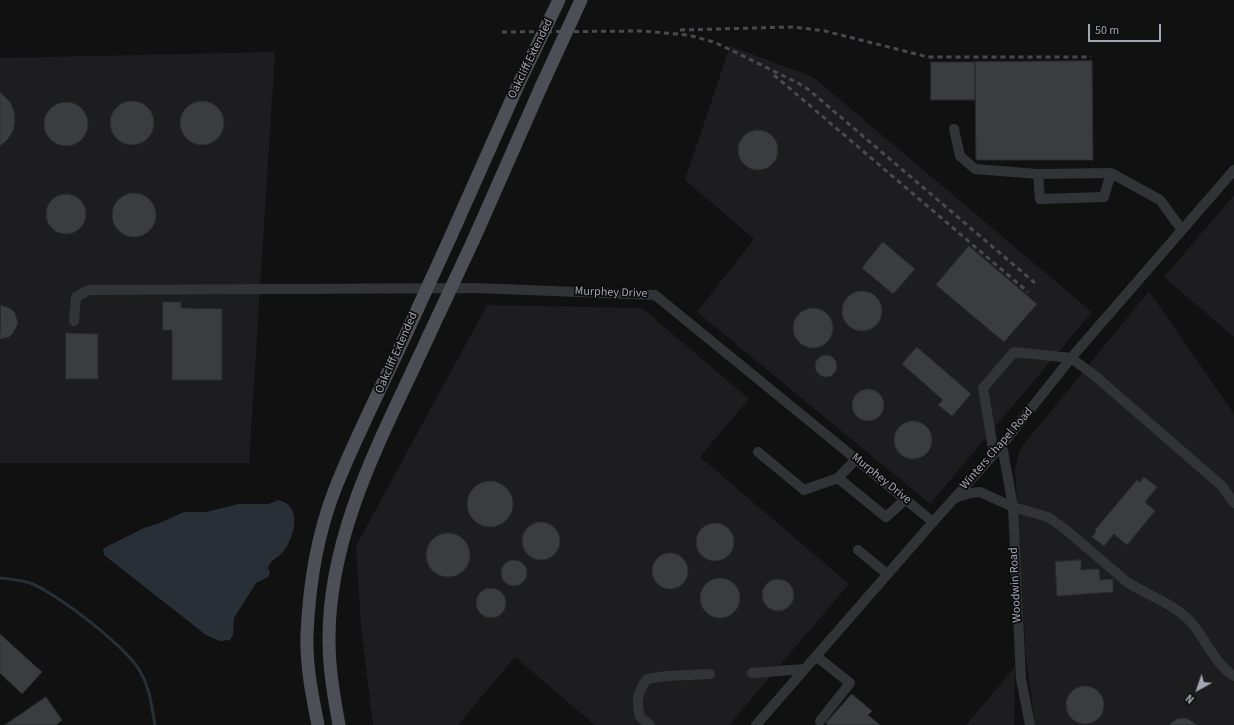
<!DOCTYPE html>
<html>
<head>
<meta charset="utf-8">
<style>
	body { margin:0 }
	#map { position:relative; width:1234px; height:725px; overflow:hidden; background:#111112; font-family:"Source Sans 3",sans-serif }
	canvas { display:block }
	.north { position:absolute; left:1178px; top:669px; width:40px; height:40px; -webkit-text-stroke:3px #0c0c0d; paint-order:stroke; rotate:220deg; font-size:11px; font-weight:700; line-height:16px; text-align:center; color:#a2a7b3 }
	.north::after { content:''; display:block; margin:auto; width:14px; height:18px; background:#a2a7b3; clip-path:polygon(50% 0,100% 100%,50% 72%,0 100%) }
	.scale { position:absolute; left:1088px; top:24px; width:73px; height:18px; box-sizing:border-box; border:2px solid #a2a7b3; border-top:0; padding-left:5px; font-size:12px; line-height:14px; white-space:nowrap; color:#a2a7b3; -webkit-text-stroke:3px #0c0c0d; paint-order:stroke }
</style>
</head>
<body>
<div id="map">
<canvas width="1234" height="725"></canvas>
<div class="north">N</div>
<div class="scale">50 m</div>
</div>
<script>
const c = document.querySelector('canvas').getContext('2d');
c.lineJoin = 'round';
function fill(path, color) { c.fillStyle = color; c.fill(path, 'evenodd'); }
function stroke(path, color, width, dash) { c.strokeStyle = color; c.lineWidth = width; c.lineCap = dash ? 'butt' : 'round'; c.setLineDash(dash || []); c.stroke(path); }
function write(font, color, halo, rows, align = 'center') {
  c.font = font + ' "Source Sans 3",sans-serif'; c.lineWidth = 3.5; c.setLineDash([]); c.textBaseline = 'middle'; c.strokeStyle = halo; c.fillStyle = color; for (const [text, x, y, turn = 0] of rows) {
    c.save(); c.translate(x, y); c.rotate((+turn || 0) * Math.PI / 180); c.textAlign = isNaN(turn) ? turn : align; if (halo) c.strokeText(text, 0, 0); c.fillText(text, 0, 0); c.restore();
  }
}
fill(new Path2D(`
	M730 46 813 77 1092 312 930 504 697 312 754 239 685 180Z
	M275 52 249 463H0V58Z
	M1234 195V337L1164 277Z
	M1149 291 1234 414V725H1035L1026 658 1015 469 1020 449Z
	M487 305 642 308 749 399 700 457 849 584 729 725H595L515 657 458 725H373L361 626 356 546Z
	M1015 667 1014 725H966Z`), '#1d1d1f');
fill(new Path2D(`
	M278 500C303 505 295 537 283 552 278 558 270 560 268 568L270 573 268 577 256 583 234 618 233 635 230 640 220 641 206 635 104 555 103 549 108 546 144 528 157 524 184 512H206L238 504H269Z`), '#282f36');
stroke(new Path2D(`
	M0 578C10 579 21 580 30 583 57 593 131 650 142 675 150 690 152 708 155 725`), '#282f36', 3);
const building = new Path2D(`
	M1092 61 1093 160H976L975 62Z
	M931 62H975V100H931Z
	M0 92 10 102 14 111 15 121 13 131 8 139 0 146Z
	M110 123a22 22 0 1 1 44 0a22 22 0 1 1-44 0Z
	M180 123a22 22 0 1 1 44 0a22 22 0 1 1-44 0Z
	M44 124a22 22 0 1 1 44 0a22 22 0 1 1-44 0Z
	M738 150a20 20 0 1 1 40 0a20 20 0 1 1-40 0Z
	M112 215a22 22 0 1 1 44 0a22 22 0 1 1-44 0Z
	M46 214a20 20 0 1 1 40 0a20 20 0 1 1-40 0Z
	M883 242 915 269 893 294 862 268Z
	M969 246 1037 304 1004 342 936 285Z
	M842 311a20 20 0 1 1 40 0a20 20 0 1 1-40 0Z
	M163 302H181V308L222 309V380H172V330H163Z
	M1 305 11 309 15 313 18 323 13 333 9 337 0 339Z
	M793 328a20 20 0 1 1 40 0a20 20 0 1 1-40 0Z
	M66 333 98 334V379H66Z
	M917 347 971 394 952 416 938 405 943 400 902 364Z
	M815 366a11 11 0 1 1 22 0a11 11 0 1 1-22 0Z
	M852 405a16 16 0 1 1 32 0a16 16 0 1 1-32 0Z
	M894 440a19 19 0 1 1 38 0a19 19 0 1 1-38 0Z
	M1144 477 1157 487 1145 502 1155 511 1127 545 1114 534 1104 546 1092 537 1096 532 1095 530 1137 480 1140 482Z
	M467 504a23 23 0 1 1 46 0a23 23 0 1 1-46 0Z
	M522 541a19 19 0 1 1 38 0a19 19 0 1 1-38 0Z
	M696 542a19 19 0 1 1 38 0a19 19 0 1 1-38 0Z
	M426 555a22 22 0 1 1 44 0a22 22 0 1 1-44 0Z
	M652 571a18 18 0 1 1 36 0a18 18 0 1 1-36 0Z
	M1081 560V570L1099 569 1100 580 1113 579V592L1057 596 1055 562Z
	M501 573a13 13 0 1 1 26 0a13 13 0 1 1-26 0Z
	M700 598a20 20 0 1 1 40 0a20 20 0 1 1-40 0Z
	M762 595a16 16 0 1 1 32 0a16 16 0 1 1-32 0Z
	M476 603a15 15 0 1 1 30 0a15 15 0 1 1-30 0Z
	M0 634 42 672 22 694 0 673Z
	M1066 705a19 19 0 1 1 38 0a19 19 0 1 1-38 0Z
	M852 694 872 711 868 715 880 725H828L826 723Z
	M46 697 62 720 56 725H5Z
	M1184 718 1190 720 1197 725H1169L1177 719Z`);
fill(building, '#3b3c3f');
stroke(building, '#2b2b2e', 1);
stroke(new Path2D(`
	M954 129 960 156 975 169 1038 174
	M1111 173 1104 197 1040 199 1038 174 1111 173 1160 200 1182 230
	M74 321 76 297 89 290 475 288 655 295 933 522
	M1002 445 1013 507 1021 679 1030 725
	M758 452 804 490 838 478 856 459
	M994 454 983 388 1014 352 1071 358 1094 375 1222 486 1234 503
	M838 478 886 517 906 499
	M955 498 970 493 980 492 1013 507 1048 517 1065 529 1127 582C1147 595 1170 602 1188 619 1205 636 1213 663 1234 676
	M858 550 887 574
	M816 656 850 683 820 721
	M752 673 805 669
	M650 725 640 717C636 698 637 694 647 679L667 676 710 674
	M756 725 933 522 1002 445 1071 358 1234 170`), '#323337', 10);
stroke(new Path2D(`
	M450 238 519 83
	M473 241 541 87
	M318 725C312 695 306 665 307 635 309 586 317 535 335 489 356 436 383 384 407 332
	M339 725C334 697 329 669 329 641 328 531 385 432 429 335`), '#4e4f56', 13);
stroke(new Path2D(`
	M680 30 793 27 825 31 928 57H1091
	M502 32 642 31 688 35 714 42 733 51 798 83 809 90 1035 283
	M774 75 1028 292`), '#494a50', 3, [5, 4]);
stroke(new Path2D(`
	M519 83 559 0
	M541 87 581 0
	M407 332 450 238
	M429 335 473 241`), '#4e4f56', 13);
write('12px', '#a2a7b3', '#0c0c0d', [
	["Oakcliff Extended",531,59,-64],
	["Murphey Drive",611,293,2],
	["Oakcliff Extended",397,353,-66],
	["Winters Chapel Road",997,449,-49],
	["Murphey Drive",881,479,39],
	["Woodwin Road",1016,585,-93]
]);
</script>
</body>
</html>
